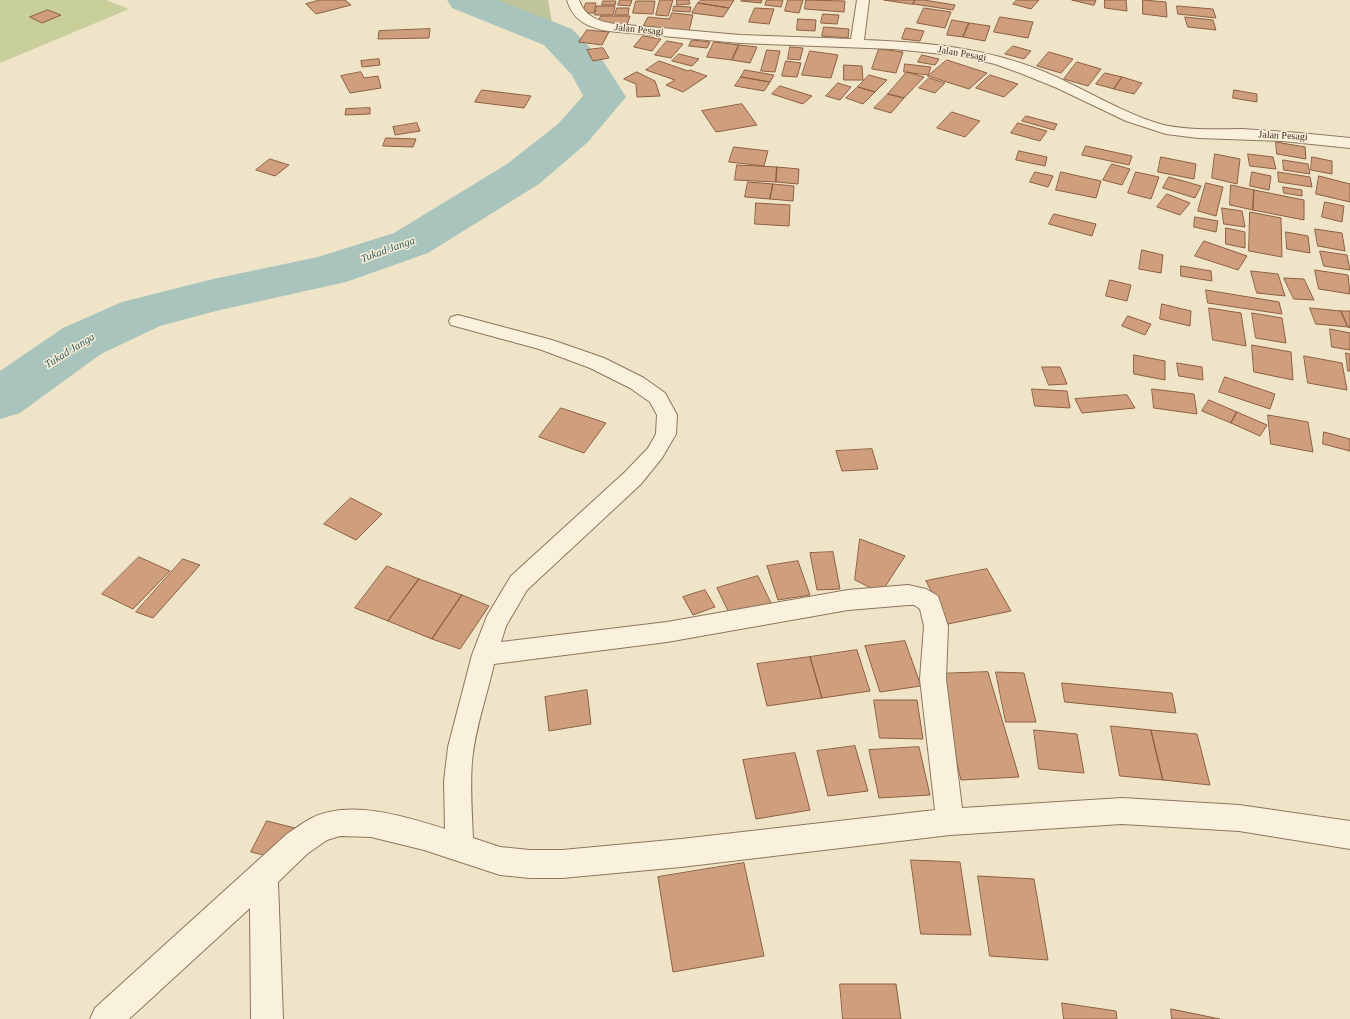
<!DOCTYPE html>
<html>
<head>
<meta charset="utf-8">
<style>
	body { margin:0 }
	canvas { display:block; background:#f0e4c8 }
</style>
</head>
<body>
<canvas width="1350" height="1019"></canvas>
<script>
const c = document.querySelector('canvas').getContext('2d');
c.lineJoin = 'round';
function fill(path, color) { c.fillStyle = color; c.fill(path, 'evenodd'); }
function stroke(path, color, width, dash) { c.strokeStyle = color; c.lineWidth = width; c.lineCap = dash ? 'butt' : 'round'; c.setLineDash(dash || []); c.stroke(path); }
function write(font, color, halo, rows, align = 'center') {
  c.font = font + ' "Times New Roman",serif'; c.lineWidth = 3; c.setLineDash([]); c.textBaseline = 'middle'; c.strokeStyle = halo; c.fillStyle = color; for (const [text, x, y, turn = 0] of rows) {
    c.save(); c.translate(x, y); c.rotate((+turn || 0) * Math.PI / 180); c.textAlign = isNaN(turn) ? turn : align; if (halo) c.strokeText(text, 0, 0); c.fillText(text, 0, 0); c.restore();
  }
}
fill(new Path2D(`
	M0 0H106L129 9 0 63Z`), '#c9cf9b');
fill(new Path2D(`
	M483 0H548L552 22 522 18 485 4Z`), '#bfc49a');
fill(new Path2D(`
	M447 0H498L572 29 603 61 626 97 588 142 539 184 428 253 346 282 216 311 160 326 101 354 20 413 0 419V371L63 328 122 302 213 279 318 257 394 233 507 164 558 124 583 96 572 75 544 45 452 8Z`), '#a9c4bc');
const building = new Path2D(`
	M320 0H345L351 5 316 14 306 4Z
	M620 0H632L630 6 618 5Z
	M660 0H673L668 16 656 15Z
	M677 0H689L690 4 677 5Z
	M701 0H734L729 8 698 3Z
	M742 0H762L761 3 741 1Z
	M767 0H783L781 7 765 5Z
	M788 0H803L799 13 785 11Z
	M806 0 845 1 844 12 805 9Z
	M884 0H915L913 4Z
	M915 0H924L955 5 953 10 913 4Z
	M1017 0H1039L1031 9 1013 4Z
	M1072 0H1096L1094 5Z
	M1105 0H1126L1127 11 1105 8Z
	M1143 0 1166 2 1167 17 1143 14Z
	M603 1H616L615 5H602Z
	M636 1H655L653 14 633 13Z
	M586 3H596L594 13H583Z
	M698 3 729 8 723 17 692 13Z
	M597 6H615L613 15H595Z
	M674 6 691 7 690 12 673 11Z
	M1177 6 1213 9 1216 18 1178 14Z
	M617 8H629L628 15H615Z
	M755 8 774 9 769 24 749 22Z
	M924 8 951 12 945 28 917 23Z
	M48 10 61 15 42 23 30 17Z
	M672 13 693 15 689 31 643 26 648 17 669 19Z
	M823 14 839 15 837 24 821 23Z
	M601 16H630L627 25 598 23Z
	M1000 17 1033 22 1028 38 994 32Z
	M1185 17 1213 20 1216 30 1188 27Z
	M798 19 816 20 815 31 797 30Z
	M952 20 969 23 963 37 947 35Z
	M969 23 990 26 985 41 963 37Z
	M824 27 849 29 848 38 822 36Z
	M906 28 924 31 920 41 902 39Z
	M430 29 429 38 378 39 379 31Z
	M587 30 609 32 602 45 579 42Z
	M643 36 661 39 652 51 634 47Z
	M692 40 710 42 707 48 689 46Z
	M667 41 683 44 671 58 655 55Z
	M714 42 739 45 732 60 707 57Z
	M739 45 757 47 750 63 732 60Z
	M1013 46 1031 51 1024 59 1005 54Z
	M790 47 803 48 800 60 788 59Z
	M603 48 609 58 593 61 587 50Z
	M879 49 903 52 896 73 872 69Z
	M767 50 780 51 775 72 761 71Z
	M810 51 838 55 831 78 802 75Z
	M1049 52 1073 59 1061 73 1037 66Z
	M679 54 699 59 692 66 672 61Z
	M922 55 939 59 935 65 918 62Z
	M379 59 380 65 362 67 361 61Z
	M947 60 987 73 969 89 928 76Z
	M659 61 688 71 690 70 707 76 683 92 666 85 675 80 646 70Z
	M786 61 801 63 797 77 782 76Z
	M1077 62 1101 69 1088 86 1064 79Z
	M905 64 931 67 928 75 904 72Z
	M844 65 862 66 863 80H844Z
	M745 70 774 75 770 82 741 77Z
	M361 72 364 78 378 76 381 88 350 93 341 76Z
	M637 72 655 81 660 96 637 97 636 84 624 79Z
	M907 72 924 77 904 98 888 94Z
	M1105 73 1122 77 1114 89 1096 84Z
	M869 75 887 80 875 92 858 87Z
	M990 75 1018 84 1004 97 976 88Z
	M741 77 770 82 764 91 735 86Z
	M1122 77 1142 83 1134 94 1114 89Z
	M929 78 945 83 935 93 919 88Z
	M838 83 851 87 840 100 826 96Z
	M780 86 812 96 803 104 772 94Z
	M858 87 875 92 863 104 846 98Z
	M482 90 531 96 524 108 475 102Z
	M1234 90 1257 94V102L1233 98Z
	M888 94 904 98 891 113 874 108Z
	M742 104 757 125 716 132 702 111Z
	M370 108V114L345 115 346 109Z
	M952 112 980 121 965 137 937 128Z
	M1026 116 1057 124 1054 130 1022 121Z
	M417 123 420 131 395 135 393 127Z
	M1018 123 1047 131 1040 141 1011 133Z
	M386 138 416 139 413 147 383 146Z
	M1276 142 1305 147 1306 159 1277 154Z
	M1086 146 1132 156 1129 165 1082 155Z
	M734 147 768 151 764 166 729 162Z
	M1019 151 1047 157 1045 166 1016 160Z
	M1215 154 1240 159 1237 184 1212 178Z
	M1248 154 1273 157 1276 169 1250 166Z
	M1161 157 1196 164 1194 179 1158 172Z
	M1312 157 1332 161V174L1311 170Z
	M270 159 289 165 275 176 256 170Z
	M1283 160 1308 164 1310 174 1284 170Z
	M1112 164 1130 169 1122 185 1103 180Z
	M737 165 777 167 776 182 735 180Z
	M777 167 799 169 798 184 776 182Z
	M1035 172 1053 176 1048 187 1030 182Z
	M1061 172 1101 181 1096 198 1056 190Z
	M1136 172 1159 177 1151 199 1128 193Z
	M1252 172 1271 176 1269 190 1250 186Z
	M1278 172 1310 177 1312 187 1279 182Z
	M1319 176 1350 184V202L1316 194Z
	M1169 177 1201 186 1195 198 1163 188Z
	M748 182 773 184 770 199 745 197Z
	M1206 183 1223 187 1216 216 1198 211Z
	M773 184 794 186 793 201 770 199Z
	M1231 185 1254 190 1253 210 1230 205Z
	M1283 187 1302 190V196L1284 193Z
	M1254 190 1304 200V220L1253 210Z
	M1167 194 1190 203 1180 215 1157 207Z
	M1325 202 1344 206 1342 222 1322 217Z
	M756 203 790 205 789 226 755 224Z
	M1222 208 1242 211 1245 227 1224 224Z
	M1250 212 1281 218 1282 257 1249 251Z
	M1054 214 1096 224 1092 236 1049 224Z
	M1195 217 1218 221 1216 232 1194 227Z
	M1226 228 1245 232V248L1226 244Z
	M1315 229 1342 233 1345 251 1318 246Z
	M1286 232 1308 236 1310 253 1287 249Z
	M1204 241 1247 256 1238 270 1195 256Z
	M1142 250 1163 255 1161 273 1139 269Z
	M1320 251 1347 255 1350 270 1324 266Z
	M1181 266 1211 271 1212 281 1181 276Z
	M1315 270 1348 275 1350 294 1319 289Z
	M1251 271 1278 274 1285 296 1257 293Z
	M1284 278 1304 279 1314 300 1294 299Z
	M1110 280 1131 285 1127 301 1106 296Z
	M1206 290 1279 302 1282 314 1208 303Z
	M1162 304 1191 311 1190 326 1160 319Z
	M1209 308 1241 313 1246 346 1213 340Z
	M1310 308 1341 311 1348 327 1316 324Z
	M1341 311H1350V328L1348 327Z
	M1252 313 1282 318 1286 343 1256 338Z
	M1128 316 1151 324 1145 335 1122 326Z
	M1330 329 1350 333V350L1332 347Z
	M1252 345 1291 352 1293 380 1254 372Z
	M1346 353 1350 354V371H1348Z
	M1134 355 1165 361V380L1134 374Z
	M1304 356 1342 363 1347 390 1308 383Z
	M1177 363 1202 367 1203 380 1179 376Z
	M1042 367H1060L1067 384 1049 385Z
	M1225 377 1275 394 1270 409 1219 392Z
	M1032 389 1067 391 1070 408 1035 406Z
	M1152 389 1194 394 1197 414 1154 408Z
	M1127 395 1135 408 1082 413 1075 399Z
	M1209 400 1237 412 1231 423 1202 411Z
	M561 408 606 423 584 453 539 437Z
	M1237 412 1267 425 1260 436 1231 423Z
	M1268 415 1308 422 1313 452 1271 444Z
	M1324 432 1350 439V451L1323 444Z
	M872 449 878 469 842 471 836 451Z
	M351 498 382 514 356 540 324 524Z
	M860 539 905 556 881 593 855 580Z
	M833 552 840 589 817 590 810 553Z
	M139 557 170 571 133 609 102 594Z
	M183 559 200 565 153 618 136 612Z
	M798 561 810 595 778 600 767 566Z
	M387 566 419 579 388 621 355 608Z
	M987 569 1011 611 948 624 926 581Z
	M758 576 771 603 730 615 717 588Z
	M419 579 462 595 432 639 388 621Z
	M705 590 715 607 693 615 683 597Z
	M462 595 489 606 460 649 432 639Z
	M905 641 921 686 880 692 865 646Z
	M857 650 870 691 822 698 810 657Z
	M810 657 822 698 767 706 757 664Z
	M988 672 1019 777 961 780 935 674Z
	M996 672 1024 673 1036 722H1006Z
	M1062 683 1172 693 1176 713 1065 702Z
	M587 690 591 724 549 731 545 697Z
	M874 700H917L923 739 880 738Z
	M1111 726 1151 730 1163 780 1120 776Z
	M1034 730 1077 734 1084 773 1039 769Z
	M1151 730 1197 734 1210 785 1163 780Z
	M855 746 868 791 828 796 817 751Z
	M919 747 930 795 879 798 869 750Z
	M795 753 810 810 756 819 743 760Z
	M267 821 295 828 279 859 251 852Z
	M911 860 960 862 971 935 921 934Z
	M744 863 764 956 673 972 658 877Z
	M978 876 1034 879 1048 960 990 956Z
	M840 984H896L901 1019H843Z
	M1062 1003 1116 1011 1117 1019H1064Z
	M1171 1009 1220 1019H1172Z`);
fill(building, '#cf9f7d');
stroke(building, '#8d5f41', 1);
const minor = new Path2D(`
	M567 0H579C585 17 598 21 615 24L740 35 851 39 857 0H869L864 40C926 42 987 48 1045 72 1083 88 1120 112 1160 124 1186 131 1215 129 1242 129 1278 131 1314 134 1350 138V148L1282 141 1198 138 1166 134 1126 121 1057 88 1020 73 995 64 962 56 894 49 740 43 608 31C588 27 573 21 567 0Z
	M458 315 552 340 604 358 644 378 665 393 677 415 676 434 662 458 641 484 527 590 506 626 501 642 667 622 848 590 908 585 926 589 938 596 948 626 946 679 962 808 1122 798 1239 805 1350 821V849L1239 831 1122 824 950 835 681 867 562 878H530L500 875 424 850 371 837 340 836 327 840 307 854 278 882 283 1019H251L250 908 129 1019H90L95 1008 287 834C295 829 302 823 310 819 348 798 407 817 445 829L444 781 448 747 472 655 487 616 511 576 625 472 648 448 656 434 657 415 650 402 630 388 590 368 539 349 451 325 449 321 451 317ZM908 605H914L920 609 924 626 920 679 935 810 681 839 562 850H530L500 847 473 838C472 813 470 787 472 761 475 728 487 696 494 664L667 642 848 610Z`);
stroke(minor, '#8d765c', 2);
fill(minor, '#faf1dc');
write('10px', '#3d2e20', '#f7eed8', [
	["Jalan Pesagi",639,30,6],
	["Jalan Pesagi",962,54,10],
	["Jalan Pesagi",1283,136,3]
]);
write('italic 11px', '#2f5d5a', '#f7eed8', [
	["Tukad Janga",388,250,-20],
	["Tukad Janga",70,351,-32]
]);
</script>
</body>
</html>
